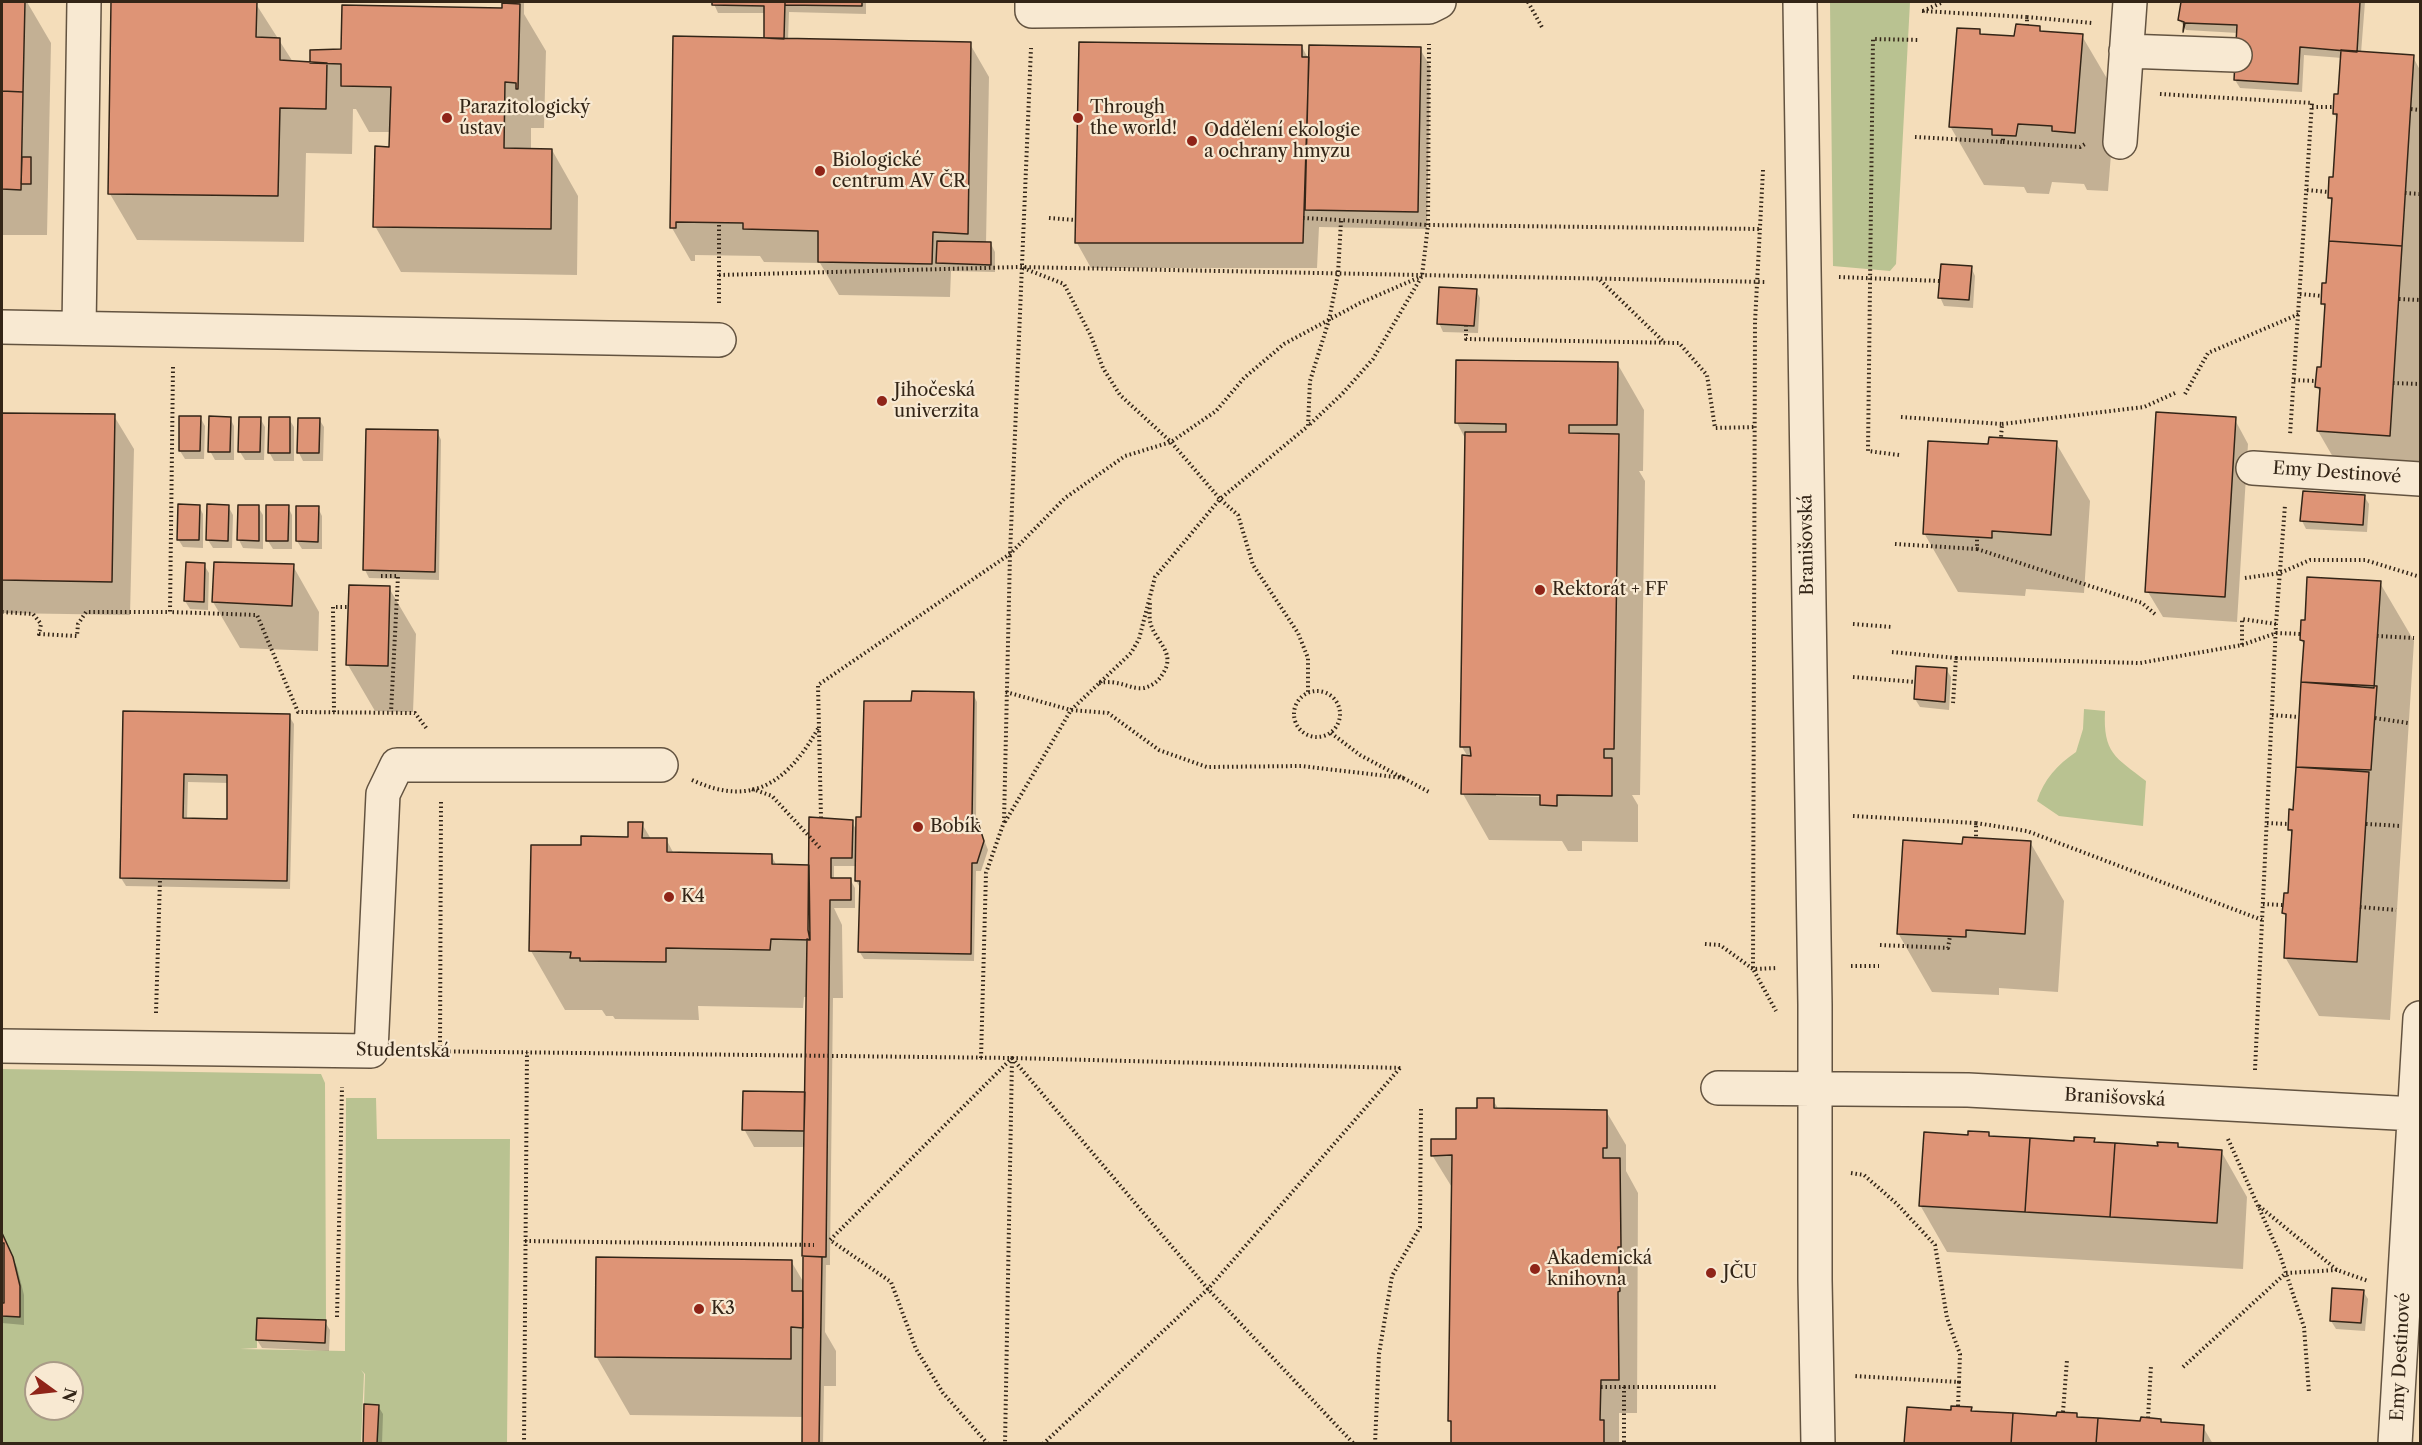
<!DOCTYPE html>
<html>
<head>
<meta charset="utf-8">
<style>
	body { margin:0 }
	#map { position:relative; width:2422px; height:1445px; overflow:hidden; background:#f4ddba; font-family:"Libre Caslon Text",serif }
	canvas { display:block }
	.frame { position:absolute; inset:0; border:3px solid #332517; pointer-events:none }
	.north { position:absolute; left:24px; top:1361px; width:60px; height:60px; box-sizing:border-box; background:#f8e9d2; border:2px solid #a99b87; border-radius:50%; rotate:105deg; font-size:16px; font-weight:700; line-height:24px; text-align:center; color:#332517 }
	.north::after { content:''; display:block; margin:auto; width:21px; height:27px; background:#8f2418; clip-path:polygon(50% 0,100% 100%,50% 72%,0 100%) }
</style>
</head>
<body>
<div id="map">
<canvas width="2422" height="1445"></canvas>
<div class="frame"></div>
<div class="north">N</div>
</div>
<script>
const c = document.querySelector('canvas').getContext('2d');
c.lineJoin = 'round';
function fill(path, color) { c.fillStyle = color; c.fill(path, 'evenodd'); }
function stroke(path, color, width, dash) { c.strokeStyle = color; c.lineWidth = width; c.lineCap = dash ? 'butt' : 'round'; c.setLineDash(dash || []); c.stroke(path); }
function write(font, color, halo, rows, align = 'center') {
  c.font = font + ' "Libre Caslon Text",serif'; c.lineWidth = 4.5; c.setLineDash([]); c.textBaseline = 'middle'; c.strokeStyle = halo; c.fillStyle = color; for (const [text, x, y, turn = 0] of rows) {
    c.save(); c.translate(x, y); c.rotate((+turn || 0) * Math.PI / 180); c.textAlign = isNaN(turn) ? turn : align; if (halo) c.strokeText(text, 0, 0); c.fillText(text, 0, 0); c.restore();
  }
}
fill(new Path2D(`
	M1830 2H1910L1896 264 1890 271 1833 266Z
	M2084 709 2105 711C2103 753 2115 757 2146 781L2143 826 2059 816 2037 801C2044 779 2057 765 2076 752L2083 729Z
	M2 1069 321 1074 325 1083 326 1320 257 1318V1348L240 1349 345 1351 346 1098H376L377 1139H510L507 1443H377L379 1405 364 1404 365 1374 361 1370 364 1374 361 1443H2V1316H20C20 1285 15 1261 2 1233ZM36 1373H72V1409H36Z`), '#b9c291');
fill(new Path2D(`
	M2 2H27L51 43 47 235H2Z
	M113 2 256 4 293 62 312 63 343 50 504 9V2H524V14L546 51 544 128H531V150H552L578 196 577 275 401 272 375 226 390 148 391 132H369L356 109H353L352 154 306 153 304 242 137 240 110 194Z
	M713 2H866V14L789 12 788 40 970 44 989 77 986 244H991L995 252V272L951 271 950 297 839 295 820 263 764 262 760 256 695 255V261H691L672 228 765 40V13H718Z
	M2182 2H2365L2361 53 2413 57 2420 70V494L2352 490 2318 431 2321 394 2317 387 2322 369 2326 309 2322 303 2328 285 2333 204 2329 197 2334 179 2338 120 2334 114 2340 95 2342 58 2304 55 2302 92 2240 88 2235 80 2238 33 2186 30 2181 22Z
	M2039 27 2042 33 2082 36 2116 94 2108 191 2087 190 2084 184 2052 182 2049 194 2027 193 2024 187 1984 185 1950 126 1979 31 1982 36 2016 38Z
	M1302 47 1310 62 1420 49 1430 66 1427 229 1319 227 1317 268H1091L1077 243Z
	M1971 267 1975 276 1973 308 1944 306 1940 297Z
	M1476 290 1480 298 1478 333 1443 332 1439 323Z
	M1458 361 1617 363 1644 410 1643 471H1639L1645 481 1640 795H1632L1638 805V842L1582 841V851H1568L1562 841 1489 840 1463 794 1468 757 1462 747 1466 440 1457 423ZM1496 793 1548 794 1547 797 1496 796Z
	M2 414 114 416 134 449 130 615 2 613Z
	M200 417 205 426 204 459H185L180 451Z
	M230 418 234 426V460H215L210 451Z
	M260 418 265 427 264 460H245L240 452Z
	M2234 418 2248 444 2237 622 2163 617 2148 592Z
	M289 419 294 427V461H274L269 452Z
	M319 419 324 427 323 461H303L299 453Z
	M437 431 441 440 439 580 369 578 365 570Z
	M2056 443 2090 501 2084 593 2026 589 2025 596 1958 592 1924 533 1990 446Z
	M2364 496 2369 504 2367 532 2306 529 2302 521Z
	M199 506 203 514V548L183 547 178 539Z
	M228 506 233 515 232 548H213L208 540Z
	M258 507 263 515V549L243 548 239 540Z
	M288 507 292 515V549H273L268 541Z
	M318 508 322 516V549H302L297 541Z
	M204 565 209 573 208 610 190 609 185 601Z
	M293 566 319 612 318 651 240 648 213 602Z
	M2380 583 2414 641 2390 1020 2319 1016 2285 957 2287 919 2284 913 2289 895 2293 836 2289 829 2295 811 2305 646 2301 640Z
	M389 588 416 634 413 712 375 711 348 665Z
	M1917 667 1946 669 1951 677 1949 710 1920 707 1915 699Z
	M973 694 977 702 976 819 988 850 981 871H976L974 961 864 959 859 951 861 889 856 881V866H834V879H850L855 888V908H834L842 925 843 998H833L830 1258V1265H826L825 1332 836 1351V1386H824L823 1444H803L804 1417 630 1415 596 1356 791 1261 804 1283 805 1147H754L744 1129 806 1093 808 997H804L803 1008 698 1006 699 1020 615 1019 613 1016H606L602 1010H565L531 951 583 847 630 839 642 824 651 839H666L674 854 771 855 777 866H808L852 822 857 831 913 703Z
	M124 712 289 716 294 724 290 889 126 886 121 878ZM188 782 229 783 228 820 187 819Z
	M2030 842 2064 901 2058 992 1999 988V995L1932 992 1898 933 1964 845Z
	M1493 1100 1499 1110 1606 1111 1626 1145V1171L1638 1193 1637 1413H1619V1444H1452V1426L1449 1420 1453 1189 1432 1155 1458 1140 1478 1110Z
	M1988 1133 1990 1137 2075 1143 2094 1140 2096 1144 2159 1147 2177 1144 2179 1148 2221 1151 2247 1197 2243 1269 1947 1252 1920 1205 1969 1136Z
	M2 1236 17 1267 24 1295V1325L2 1323Z
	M2363 1291 2368 1299 2365 1331 2336 1329 2331 1321Z
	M325 1322 330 1330 329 1351 262 1348 257 1340Z
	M378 1406 383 1414 382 1444H364Z
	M1971 1408 1973 1413 2058 1418 2076 1415 2079 1419 2142 1423 2160 1420 2162 1424 2203 1427 2213 1444H1906L1952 1411Z`), '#0003');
const building = new Path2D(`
	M2 2H25L23 92 2 91Z
	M111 2H257L256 37 280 38V60L327 63 326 109 280 108 278 196 108 194Z
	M712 2H785L784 39 764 38V6L712 5Z
	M785 2H862V6L785 5Z
	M2181 2H2360L2357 52 2300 47 2298 84 2234 80 2237 25 2185 23 2183 32 2184 22 2178 20Z
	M502 3 520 4 518 89H516V83L505 82 504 148 552 149 551 229 373 227 375 146 389 147 391 87 341 86V64L310 63V50L341 49 342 5 502 8Z
	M2016 24 2040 26V31L2083 34 2075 133 2052 131V126L2018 124 2016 136 1992 135V129L1949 127 1957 28 1980 29V34L2014 36Z
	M673 36 971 42 968 234 933 232 932 264 818 262V231L743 229V223L676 222V228H670Z
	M1079 42 1302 45V57H1309L1303 243H1075Z
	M1309 45 1421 47 1418 212 1305 210Z
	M2341 50 2414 55 2402 246 2329 241 2332 198H2328L2329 177H2333L2337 114H2333L2334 94H2338Z
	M2 91 23 92 21 190 2 189Z
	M22 157H31V184H21Z
	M937 241 991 242V265L936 263Z
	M2329 241 2402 246 2390 436 2317 431 2320 388 2315 387 2317 367H2321L2325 304H2321L2322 283H2326Z
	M1941 264 1972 266 1969 300 1938 298Z
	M1439 287 1477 289 1474 326 1437 324Z
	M1456 360 1618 362 1617 425H1569V433L1619 434 1614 749H1604V758H1612V796L1557 795V806L1540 805V795L1461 794 1462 755 1471 756 1470 747H1460L1465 432H1506V424L1455 423Z
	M2156 412 2236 417 2225 597 2145 592Z
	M2 413 115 414 112 582 2 580Z
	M179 416H201L200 451H179Z
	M209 416 231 417 230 452H208Z
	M239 417H261L260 452H238Z
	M269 417H290V453H268Z
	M298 418H320L319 453H297Z
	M366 429 438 430 435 572 363 570Z
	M1989 437 2057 441 2051 535 1992 531V538L1923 534 1928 441 1988 444Z
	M2303 491 2365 495 2363 525 2300 521Z
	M178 504 200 505 199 540H177Z
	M207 504 229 505 228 541 206 540Z
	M238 505H259V541L237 540Z
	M266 505H289L288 541H266Z
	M296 506H319L318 542 296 541Z
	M186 562 205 563 204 602 184 601Z
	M214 562 294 564 292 606 212 602Z
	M2307 577 2381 581 2374 688 2301 682 2304 641 2300 640 2301 620H2305Z
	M349 585 390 586 388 666 346 665Z
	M1916 666 1947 668 1945 702 1914 699Z
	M2301 682 2377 686 2371 770 2296 767Z
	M912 691 974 692 972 819H977L984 841 977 863H972L971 954 858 952 860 881H855L856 817H861L864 701H911Z
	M123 711 290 714 287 881 120 878ZM184 774 227 775V819L183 818Z
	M2296 767 2369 772 2357 962 2284 958 2286 914 2282 913 2283 905 2284 893H2288L2292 830H2288L2289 809 2293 810Z
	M809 817 853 820 852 858H831V878H851V900H830L826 1257 802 1256 807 939 810 940 808 930Z
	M628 822H643L642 838H667V852L772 854V864L809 865 810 940 771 939 770 950 666 948V962L580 961V958H570L571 952 529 951 531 845H581V836L628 837Z
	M1963 837 2031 841 2025 934 1966 930V937L1897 934 1903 840 1962 844Z
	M743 1091 805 1092 804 1131 742 1130Z
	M1477 1098H1494V1108L1607 1110V1148H1603V1158H1620L1621 1247H1618L1620 1291 1618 1292 1619 1380H1601L1600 1420H1604V1444H1451V1421H1448L1452 1155 1431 1156V1139H1456V1108H1477Z
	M1968 1131 1989 1132V1136L2030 1138 2025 1212 1919 1206 1924 1132 1968 1135Z
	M2074 1137 2095 1138 2094 1142 2115 1143 2110 1217 2025 1212 2030 1138 2074 1141Z
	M2157 1142 2178 1143V1147L2222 1150 2217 1223 2110 1217 2115 1143 2158 1146Z
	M2 1233 13 1257 20 1286V1317L2 1316Z
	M2 1243H4V1303H2Z
	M803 1256 822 1257 819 1444H802Z
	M596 1257 792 1260V1291H803V1328L791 1327V1359L595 1357Z
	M2332 1288 2364 1290 2361 1323 2330 1321Z
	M257 1318 326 1320 325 1343 256 1340Z
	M364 1404 379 1405 377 1444H363Z
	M1951 1406 1972 1407 1971 1411 2013 1413 2011 1444H1904L1907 1407 1951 1410Z
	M2057 1412 2077 1413V1417L2098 1418 2096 1444H2011L2013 1413 2056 1416Z
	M2141 1417 2161 1419V1422L2204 1425 2203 1444H2096L2098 1418 2140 1421Z`);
fill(building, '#de9476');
stroke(building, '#332517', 1.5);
const minor = new Path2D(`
	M1032 2V11L1429 7 1439 2
	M1800 2 1815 1005V1280L1818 1444
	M2126 51 2235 55
	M2120 142 2130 2
	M2 327 719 340
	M79 328 84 2
	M2253 468 2420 479
	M2 1046 371 1051 383 794 397 765H661
	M1718 1088 1968 1090 2415 1114
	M2395 1444 2420 1018`);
stroke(minor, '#635340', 36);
stroke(new Path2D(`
	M1528 2 1543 29
	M1922 11 2027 17V25
	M1923 11 1943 2
	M2027 17 2092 23
	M2160 94 2312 103 2290 435
	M2312 107H2333
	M2411 109 2420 110
	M1915 137 2003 142V135
	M2003 142 2080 147 2085 144
	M1763 170 1755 322 1753 969 1776 1011
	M2307 190 2328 192
	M2405 193 2420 194
	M1049 218 1075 220
	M1303 218 1428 225 1759 229
	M1341 221 1338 274 1329 320 1310 381 1308 426 1342 394 1373 359 1422 276 1428 225 1429 44
	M1023 268 1064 284 1091 336 1103 368 1120 395 1171 442 1220 499 1308 426
	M719 275 1020 267 1767 282
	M1839 277 1940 281
	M1600 280 1665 343
	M2300 294 2322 296
	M2399 299 2420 300
	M719 303V223
	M1466 325V339L1679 343 1707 375 1715 428 1755 427
	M173 367 170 612 257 615 298 712 415 713 427 729
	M2294 380 2316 381
	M2393 383 2420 384
	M2185 394 2208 353 2299 314
	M1901 417 2002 424 2001 438
	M2002 424 2144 407 2175 393
	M1899 455 1868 451 1873 39 1920 40
	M1895 544 1977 549V537
	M1977 549 2142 603 2156 615
	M381 576H398L391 712
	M2245 578 2280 573 2310 560H2365L2417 576
	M2 612 33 614 41 624 39 634 77 636 78 624 86 612H170
	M1853 624 1892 627
	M2377 636 2414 638
	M2242 645 2276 633 2300 634
	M1892 652 1956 658 1953 703
	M1956 658 2140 663 2242 645V619L2276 624
	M1853 677 1915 682
	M1099 683C1120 679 1130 690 1144 688 1151 686 1158 682 1162 675 1178 652 1154 642 1150 621 1149 615 1150 608 1150 602
	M1294 714a23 23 0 1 1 46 0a23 23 0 1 1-46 0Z
	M1006 692 1071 710 1131 653 1139 639 1155 577 1220 499 1238 515 1253 565 1298 633 1308 658V693
	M334 712 333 607H348
	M2272 715 2299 717
	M2375 718 2408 723
	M1331 733 1360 755 1431 793
	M692 780C754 809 789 780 819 727
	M752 789 772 796 820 848
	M1853 816 1976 823V838
	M821 818 818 685 1010 554 1065 498 1125 456 1171 442 1216 411 1244 378 1284 344 1360 303 1420 277
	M1005 822 1071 710 1108 713 1159 750 1207 767 1301 766 1404 778
	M1976 823 2027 831 2262 920
	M2267 823 2288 824
	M2366 824 2401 826
	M2263 904 2283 905
	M2360 907 2396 910
	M1705 944 1720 945 1753 969 1778 968
	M1880 945 1948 948 1950 936
	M1851 966H1879
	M156 1013 160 879
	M409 1051 1012 1058 1401 1068
	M440 1051 441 801
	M981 1058 986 873 1004 822 1010 554 1031 48
	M1012 1058 1208 1289 1354 1444
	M2255 1070 2276 624 2285 505
	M2228 1139 2280 1255 2304 1327 2309 1393
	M1851 1173 1864 1175 1897 1204 1935 1245 1947 1318 1960 1354 1959 1382 1854 1376
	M2259 1206 2337 1270 2368 1281
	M525 1241 814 1245
	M337 1317 342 1087
	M2183 1367 2286 1273 2337 1270
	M1601 1387H1624V1444
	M1624 1387H1718
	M1958 1406 1959 1382
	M2063 1412 2067 1360
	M2148 1418 2151 1366
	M524 1444 527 1052
	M988 1444 943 1393 916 1349 891 1282 830 1240 1012 1058 1005 1444
	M1043 1444 1208 1289 1400 1068
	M1375 1444 1379 1354 1392 1276 1420 1227 1421 1107`), '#332517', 4, [1.5, 3]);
stroke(minor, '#f8e9d2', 33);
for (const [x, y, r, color] of [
	[447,118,6,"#8f2418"],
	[1078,118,6,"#8f2418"],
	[1192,141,6,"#8f2418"],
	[820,171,6,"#8f2418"],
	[882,401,6,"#8f2418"],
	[1540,590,6,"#8f2418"],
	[918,827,6,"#8f2418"],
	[669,897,6,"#8f2418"],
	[1535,1269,6,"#8f2418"],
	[1711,1273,6,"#8f2418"],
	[699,1309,6,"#8f2418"]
]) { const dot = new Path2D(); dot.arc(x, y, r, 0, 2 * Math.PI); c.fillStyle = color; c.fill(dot); stroke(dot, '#f8e9d2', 2); }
write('18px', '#332517', '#f8e9d2', [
	["Parazitologický",459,108],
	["ústav",459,129],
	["Through",1090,108],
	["the world!",1090,129],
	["Oddělení ekologie",1204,131],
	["a ochrany hmyzu",1204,152],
	["Biologické",832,161],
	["centrum AV ČR",832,182],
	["Jihočeská",894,391],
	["univerzita",894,412],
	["Rektorát + FF",1552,590],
	["Bobík",930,827],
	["K4",681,897],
	["Akademická",1547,1259],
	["knihovna",1547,1280],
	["JČU",1723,1273],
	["K3",711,1309]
], 'left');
write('18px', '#332517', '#f8e9d2', [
	["Emy Destinové",2337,473,4],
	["Branišovská",1807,545,-91],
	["Studentská",403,1051,1],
	["Branišovská",2115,1098,3],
	["Emy Destinové",2401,1357,-87]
]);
</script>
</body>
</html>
